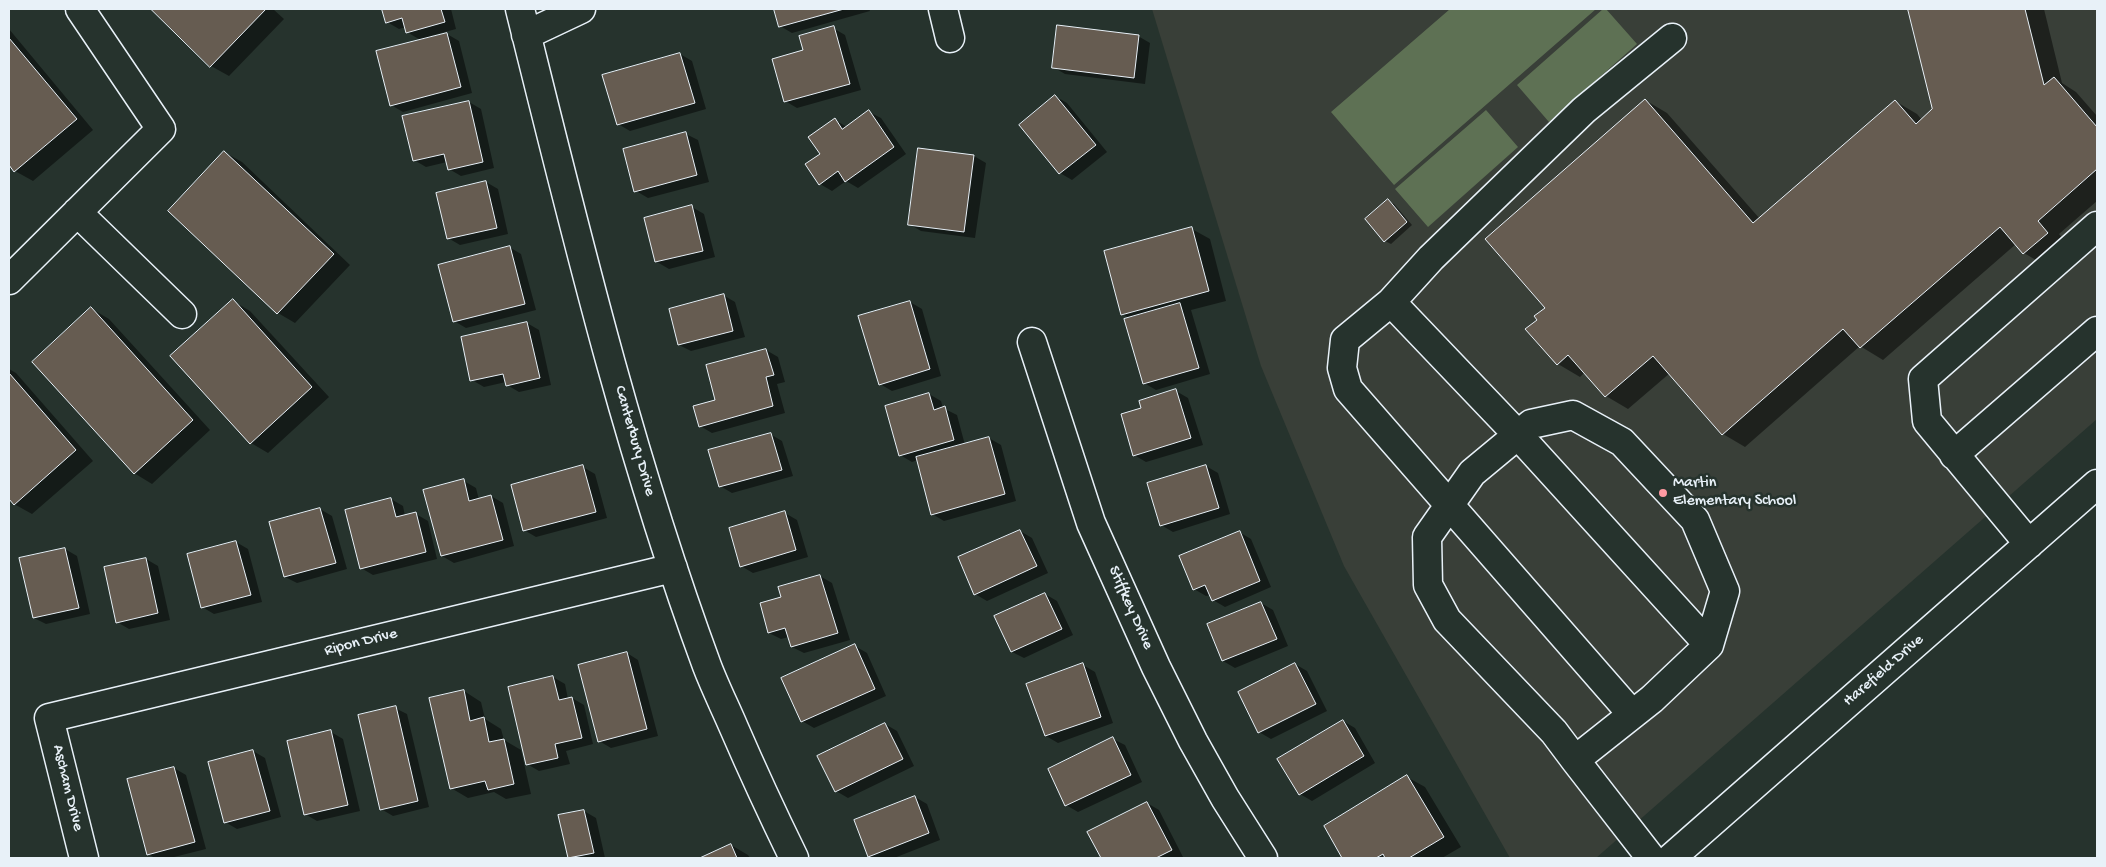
<!DOCTYPE html>
<html>
<head>
<meta charset="utf-8">
<style>
	body { margin:0 }
	#map { position:relative; width:2106px; height:867px; overflow:hidden; background:#26332d; font-family:"Gochi Hand",sans-serif }
	canvas { display:block }
	.frame { position:absolute; inset:0; border:10px solid #e8f1f8; pointer-events:none }
</style>
</head>
<body>
<div id="map">
<canvas width="2106" height="867"></canvas>
<div class="frame"></div>
</div>
<script>
const c = document.querySelector('canvas').getContext('2d');
c.lineJoin = 'round';
function fill(path, color) { c.fillStyle = color; c.fill(path, 'evenodd'); }
function stroke(path, color, width, dash) { c.strokeStyle = color; c.lineWidth = width; c.lineCap = dash ? 'butt' : 'round'; c.setLineDash(dash || []); c.stroke(path); }
function write(font, color, halo, rows, align = 'center') {
  c.font = font + ' "Gochi Hand",sans-serif'; c.lineWidth = 5; c.setLineDash([]); c.textBaseline = 'middle'; c.strokeStyle = halo; c.fillStyle = color; for (const [text, x, y, turn = 0] of rows) {
    c.save(); c.translate(x, y); c.rotate((+turn || 0) * Math.PI / 180); c.textAlign = isNaN(turn) ? turn : align; if (halo) c.strokeText(text, 0, 0); c.fillText(text, 0, 0); c.restore();
  }
}
fill(new Path2D(`
	M1152 9H2097V419L1596 858H1510L1344 566 1261 366Z`), '#393f38');
fill(new Path2D(`
	M1450 9H1596L1394 185 1331 112Z
	M1603 9H1606L1637 44 1549 122 1517 85Z
	M1486 110 1518 147 1428 227 1395 189Z`), '#5e7154');
fill(new Path2D(`
	M153 9H273L284 19 229 76 211 66Z
	M383 9H451L456 29 430 36 431 38 447 34 459 41 472 93 403 112 391 105 422 41 407 32 406 27 399 29 387 22Z
	M775 9H869L870 11 792 33 780 26Z
	M1910 9H2044L2062 83 2076 92 2097 116V201L2059 234 2069 246 2046 266 2024 253 2016 244 1883 360 1860 346 1745 447 1723 434 1670 373 1628 409 1606 396 1585 372 1580 377 1558 364 1527 329 1538 320 1546 308 1645 100 1667 113 1760 219 1895 101 1917 114 1922 120 1934 109Z
	M833 28 845 35 861 90 797 108 785 101Z
	M9 29 93 130 33 181 15 171 9 163Z
	M1138 36 1150 43 1145 84 1065 74 1053 67Z
	M680 54 692 61 706 109 630 131 618 124Z
	M1055 96 1067 103 1107 152 1072 180 1060 173 1021 125Z
	M469 102 481 109 494 168 461 176 449 169 447 162 426 167 414 160Z
	M869 112 881 118 906 154 858 188 846 181 832 191 820 184 821 155 835 120 847 127Z
	M686 134 698 140 709 182 648 198 636 191Z
	M224 152 242 162 350 265 295 323 278 313Z
	M974 156 986 163 975 238 921 231 909 224Z
	M486 182 498 189 508 234 460 245 448 238Z
	M1388 201 1394 204 1412 225 1391 244 1385 241Z
	M692 207 704 214 715 257 669 269 657 262Z
	M1192 229 1210 239 1226 301 1191 310 1210 374 1156 390 1144 383 1131 319 1122 314Z
	M509 247 521 254 536 310 466 328 454 321Z
	M723 295 735 302 745 337 691 351 679 345Z
	M233 301 250 311 329 397 268 453 251 443Z
	M910 302 922 309 941 376 892 391 880 384Z
	M92 309 109 319 210 430 152 484 134 473Z
	M527 323 539 330 551 385 519 392 507 385 506 382 484 387 472 380Z
	M766 350 778 357 785 382 777 384 785 413 712 433 700 426 717 401Z
	M9 369 16 373 93 461 32 514 14 504 9 497Z
	M1176 391 1188 398 1203 445 1146 462 1134 455Z
	M929 394 941 401 943 408 957 415 965 445 989 438 1001 445 1016 501 944 521 932 514 918 460 912 462 900 455Z
	M770 434 782 441 793 476 732 493 720 486Z
	M1206 466 1218 473 1230 514 1173 532 1161 525Z
	M583 467 595 474 607 518 536 537 524 530Z
	M464 481 476 488 479 500 491 496 503 503 514 546 454 563 442 556Z
	M391 499 403 506 405 516 416 514 428 521 437 559 373 575 361 568Z
	M320 509 332 516 347 569 297 583 285 577Z
	M785 513 797 520 808 557 753 573 741 566Z
	M1020 531 1032 538 1048 573 987 601 975 594Z
	M1239 532 1251 539 1271 587 1225 607 1213 600 1210 595 1206 596 1194 589Z
	M236 542 248 549 262 602 214 614 202 607Z
	M65 549 77 556 90 614 46 624 34 618Z
	M146 559 158 566 170 620 129 629 117 622Z
	M820 576 832 583 850 640 804 653 792 647 789 637 781 639 769 633 783 598Z
	M1045 594 1057 601 1073 635 1024 658 1012 652Z
	M1261 603 1273 610 1288 646 1235 668 1223 661 1209 625Z
	M855 646 867 653 886 696 814 728 802 721Z
	M627 653 638 660 658 736 611 748 599 741Z
	M1295 664 1307 671 1327 711 1271 739 1259 732Z
	M1083 665 1095 672 1113 723 1058 743 1046 736Z
	M553 677 565 684 568 699 572 698 584 705 593 744 566 751 570 764 539 771 527 764Z
	M464 691 481 702 485 719 501 729 504 740 521 750 531 794 506 799 494 792 468 798 451 788Z
	M395 708 407 714 429 807 393 816 381 809Z
	M1343 721 1355 728 1375 763 1312 801 1300 794Z
	M885 724 897 731 914 766 848 798 836 791Z
	M331 732 343 739 360 811 317 821 305 814Z
	M1113 739 1125 745 1142 782 1078 812 1066 805Z
	M253 751 265 758 281 817 237 829 225 822Z
	M174 768 186 775 206 849 170 858H155L148 854Z
	M1407 777 1425 787 1461 847 1442 858H1344L1325 826Z
	M915 797 927 804 940 840 894 858H872L869 856Z
	M1147 803 1159 810 1183 857 1102 858 1089 832Z
	M584 811 596 818 605 858H569L559 816Z
	M731 845 748 855 750 858H703Z`), '#0007');
const building = new Path2D(`
	M151 9H266L210 67Z
	M382 9H441L445 22 406 33 402 18 386 23Z
	M774 9H844L779 27Z
	M1908 9H2025L2044 85 2054 77 2097 127V169L2038 221 2048 233 2023 254 2000 227 1860 348 1843 329 1722 435 1653 356 1605 397 1568 355 1557 365 1525 329 1537 320 1534 316 1545 308 1485 239 1645 99 1753 223 1895 100 1916 124 1932 109Z
	M1057 25 1139 35 1134 78 1052 68Z
	M834 26 850 84 784 102 772 59 803 50 799 36Z
	M447 33 461 87 390 106 376 51Z
	M9 38 77 119 14 172 9 165Z
	M680 53 695 103 617 125 602 75Z
	M1055 95 1096 145 1059 174 1019 125Z
	M469 101 483 162 448 170 444 154 413 161 402 116Z
	M869 110 894 147 845 182 838 171 819 185 805 164 820 154 808 137 835 118 842 129Z
	M686 132 697 175 634 192 623 149Z
	M918 148 974 155 964 232 908 225Z
	M224 151 334 254 277 314 168 211Z
	M486 181 497 228 447 239 436 193Z
	M1388 199 1407 222 1384 242 1365 219Z
	M692 205 703 251 655 262 644 218Z
	M1192 227 1209 291 1121 315 1104 251Z
	M510 246 525 304 453 322 438 265Z
	M724 294 733 331 678 345 669 309Z
	M233 299 312 387 250 444 170 356Z
	M910 301 930 369 879 385 858 316Z
	M1180 303 1199 368 1143 384 1124 319Z
	M91 307 193 420 134 474 32 362Z
	M527 322 540 378 506 386 503 374 470 381 461 337Z
	M766 349 774 375 766 377 773 406 699 427 693 406 715 400 706 365Z
	M9 373 76 450 14 505 9 499Z
	M1176 389 1191 438 1133 456 1121 414 1141 408 1139 401Z
	M929 393 934 410 945 406 954 440 899 456 885 406Z
	M771 433 782 470 719 487 708 450Z
	M989 437 1005 494 931 515 916 457Z
	M583 465 596 512 523 531 511 485Z
	M1206 465 1219 508 1160 526 1147 483Z
	M464 479 469 501 491 495 503 540 441 556 423 490Z
	M391 498 396 517 416 512 426 552 360 569 345 510Z
	M320 508 336 563 284 577 269 522Z
	M785 511 796 550 740 567 729 528Z
	M1020 530 1037 566 974 595 958 557Z
	M1240 531 1260 581 1212 601 1205 585 1193 590 1179 556Z
	M236 541 251 595 201 608 187 554Z
	M65 548 79 608 33 618 19 558Z
	M146 558 158 613 116 623 104 567Z
	M820 575 838 633 791 647 785 628 768 633 760 603 781 597 778 587Z
	M1045 593 1062 629 1011 652 994 616Z
	M1261 602 1277 639 1222 661 1207 624Z
	M855 644 875 689 801 722 781 678Z
	M627 652 647 729 598 742 578 665Z
	M1083 663 1101 717 1045 736 1026 684Z
	M1295 663 1316 704 1258 733 1238 692Z
	M553 676 559 700 572 697 582 738 555 744 558 758 526 765 508 687Z
	M464 690 470 721 484 717 489 742 504 739 514 784 488 790 485 781 450 789 429 698Z
	M396 706 418 801 380 810 358 715Z
	M1343 720 1364 756 1299 795 1277 759Z
	M885 723 903 759 835 792 817 756Z
	M331 730 348 805 304 815 287 741Z
	M1113 737 1131 775 1065 806 1048 769Z
	M253 750 270 811 224 823 208 762Z
	M174 767 195 842 147 855 127 779Z
	M1407 775 1444 837 1409 858H1385L1383 854 1376 858H1342L1324 826Z
	M915 796 929 833 868 857 854 820Z
	M1147 802 1172 850 1156 858H1101L1087 832Z
	M584 810 594 853 568 858 558 815Z
	M731 844 737 858H700Z`);
fill(building, '#665c51');
stroke(building, '#e8f1f8', 1);
const minor = new Path2D(`
	M520 9C575 230 628 452 707 666 715 687 725 707 734 728 753 772 773 815 794 858
	M943 9 950 38
	M526 35 581 9
	M77 212 182 314
	M9 280 161 129 80 9
	M1391 302 1431 258 1584 110 1672 38
	M1032 342 1091 523 1156 667 1193 741 1225 798 1263 858
	M1954 455 2097 331
	M2029 544 1927 421 1923 379 2097 226
	M1632 714 1348 389 1342 368 1345 340 1391 302 1518 435 1709 645
	M1575 760 1652 699 1709 645 1725 591 1695 520 1622 442 1573 415 1531 424 1472 473 1427 537 1428 585 1447 620 1554 732 1575 760 1651 858
	M84 858 49 718 673 568
	M1671 858 2097 484`);
stroke(minor, '#e8f1f8', 31);
stroke(minor, '#26332d', 28);
for (const [x, y, r, color] of [
	[1663,493,5,"#ff9aa2"]
]) { const dot = new Path2D(); dot.arc(x, y, r, 0, 2 * Math.PI); c.fillStyle = color; c.fill(dot); stroke(dot, '#26332d', 2); }
write('16px', '#e8f1f8', '#26332d', [
	["Canterbury Drive",634,441,74],
	["Stiffkey Drive",1130,608,66],
	["Ripon Drive",361,643,-14],
	["Harefield Drive",1884,671,-41],
	["Ascham Drive",67,788,76]
]);
write('16px', '#e8f1f8', '#26332d', [
	["Martin",1673,484],
	["Elementary School",1673,502]
], 'left');
</script>
</body>
</html>
